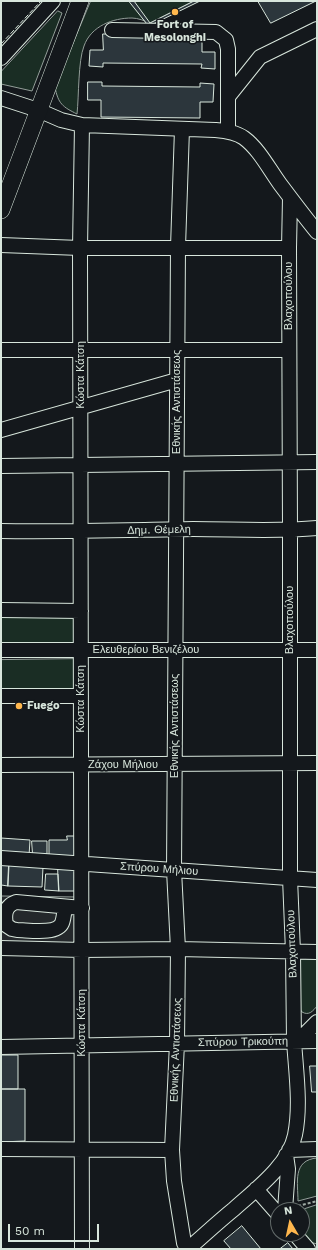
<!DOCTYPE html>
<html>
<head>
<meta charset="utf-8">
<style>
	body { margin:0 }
	#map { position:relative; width:318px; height:1250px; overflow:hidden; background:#14181c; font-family:"Work Sans",sans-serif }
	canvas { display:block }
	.frame { position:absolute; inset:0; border:2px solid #d8e6dc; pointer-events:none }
	.north { position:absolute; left:270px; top:1202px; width:40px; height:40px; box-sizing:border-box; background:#14181c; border:1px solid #626a69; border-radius:50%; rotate:351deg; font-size:11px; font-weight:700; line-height:16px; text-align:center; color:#d8e6dc }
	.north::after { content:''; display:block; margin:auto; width:14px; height:18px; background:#ffb74d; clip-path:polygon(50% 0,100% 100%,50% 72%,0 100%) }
	.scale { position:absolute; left:8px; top:1224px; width:91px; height:18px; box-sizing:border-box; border:2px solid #d8e6dc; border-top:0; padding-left:5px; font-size:12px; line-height:14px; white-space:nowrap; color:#d8e6dc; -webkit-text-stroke:3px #14181c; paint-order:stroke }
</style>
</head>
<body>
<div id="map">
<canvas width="318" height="1250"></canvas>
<div class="frame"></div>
<div class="north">N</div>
<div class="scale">50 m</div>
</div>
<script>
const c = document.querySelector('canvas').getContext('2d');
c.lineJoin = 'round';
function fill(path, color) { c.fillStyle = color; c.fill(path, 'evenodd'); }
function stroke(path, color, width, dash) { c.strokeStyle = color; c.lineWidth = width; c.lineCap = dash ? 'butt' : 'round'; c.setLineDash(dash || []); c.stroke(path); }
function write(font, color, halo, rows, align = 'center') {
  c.font = font + ' "Work Sans",sans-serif'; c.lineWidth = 3; c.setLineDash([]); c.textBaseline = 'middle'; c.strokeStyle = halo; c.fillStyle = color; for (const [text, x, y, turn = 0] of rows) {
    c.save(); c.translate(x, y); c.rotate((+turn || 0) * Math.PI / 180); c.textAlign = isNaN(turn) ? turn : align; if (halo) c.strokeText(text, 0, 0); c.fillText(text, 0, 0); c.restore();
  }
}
const green = new Path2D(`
	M91 1H194L150 23C145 21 138 18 132 18 113 18 91 26 84 46 78 61 79 96 77 114 63 107 58 104 55 87Z
	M58 11 62 13 32 91 1 84V72Z
	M1 617H76L77 644 1 645Z
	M76 659V690H1V660Z
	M299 959H317V1006C313 1011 309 1016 302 1012L300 1009Z
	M317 1158V1196L298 1201C298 1183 292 1160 317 1158Z
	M317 1205V1244L310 1242 302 1233V1210H301Z`);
fill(green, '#1a2d24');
stroke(green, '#939e99', 1);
const parking = new Path2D(`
	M1 896 79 897 80 947 1 945Z`);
fill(parking, '#24282b');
stroke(parking, '#939e99', 1);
const building = new Path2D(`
	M129 1H134L150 23 194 1H200L149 26Z
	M258 1H316L271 23Z
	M103 34 202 35V52H215V69L201 68 202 64 103 63V67L89 66 90 50H103Z
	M88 82H102V86L200 87V83L214 84 213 102H200V118L101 117V100H88Z
	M67 836H75V857H49V840H67Z
	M1 838 30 840 29 856 1 855Z
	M32 841H47V854L33 855Z
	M1 865H9L8 886 1 885Z
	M9 865 43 867 42 887 8 886Z
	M58 868H78L79 891H59Z
	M46 874H58L59 891 45 890Z
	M1 1055H18V1089H1Z
	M310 1066H317V1092H312Z
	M1 1089H25V1141L1 1142Z
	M242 1226 261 1249H231L224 1241Z
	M288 1243 293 1249H280Z`);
fill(building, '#2c363c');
stroke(building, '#d8e6dc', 1);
const minor = new Path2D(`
	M112 30 216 32 226 40 228 49V131
	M1 58 53 1
	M228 97 260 57 317 29
	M1 98 38 110 61 120 82 125 215 130C225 131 236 132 244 138 259 149 269 169 280 184 292 200 304 216 317 232
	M82 125 80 248 82 1249
	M182 129 178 247 174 870 178 949 177 1043 172 1150 174 1181 184 1243 187 1249
	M290 198 289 248 290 531V878L293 952 294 1041
	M1 245 80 248H289
	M1 350H289
	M1 430 177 380
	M1 466 317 462
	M1 531C65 532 129 530 193 529 234 529 276 532 317 528
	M1 610 81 611
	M1 650H317
	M1 696H81
	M1 765 317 763
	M1 858 317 880
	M65 907C64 912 64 918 62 923 57 935 28 930 17 930L12 929 6 925C4 914 5 906 16 902L82 908
	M1 948 82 950 178 949 317 952
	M1 1047 317 1041
	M1 1149 172 1150
	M289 1150 317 1149
	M256 1189 278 1214
	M285 1210 288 1169 286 1155
	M295 1234 308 1249
	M188 1249C203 1236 218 1222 234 1209 255 1190 289 1165 295 1135 301 1105 296 1072 294 1041L304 1035 317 1022`);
const major = new Path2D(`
	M1 210 80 1`);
stroke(minor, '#d8e6dc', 16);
stroke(major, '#d8e6dc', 18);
stroke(new Path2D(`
	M298 1206 317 1201`), '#9da8a2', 2, [3, 2]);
stroke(minor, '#14181c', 14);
stroke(major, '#14181c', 17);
stroke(new Path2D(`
	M1 44 41 1`), '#d8e6dc', 1, [5, 2]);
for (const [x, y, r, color] of [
	[175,12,4,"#ffb74d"],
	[19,706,4,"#ffb74d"]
]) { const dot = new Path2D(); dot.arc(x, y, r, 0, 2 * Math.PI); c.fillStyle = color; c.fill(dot); stroke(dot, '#14181c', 1.5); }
write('bold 11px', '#d8e6dc', '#14181c', [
	["Fort of",175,25],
	["Mesolonghi",175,38],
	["Fuego",27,706,"left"]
]);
write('11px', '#d8e6dc', '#14181c', [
	["Βλαχοπούλου",289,296,-90],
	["Κώστα Κάτση",81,375,-90],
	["Εθνικής Αντιστάσεως",177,402,-90],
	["Δημ. Θέμελη",159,530,-1],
	["Βλαχοπούλου",290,620,-90],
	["Ελευθερίου Βενιζέλου",146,650],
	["Κώστα Κάτση",81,699,-90],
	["Εθνικής Αντιστάσεως",175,726,-90],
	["Ζάχου Μήλιου",123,765],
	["Σπύρου Μήλιου",159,869,4],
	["Βλαχοπούλου",292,944,-92],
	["Κώστα Κάτση",82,1023,-90],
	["Σπύρου Τρικούπη",243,1042,-1],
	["Εθνικής Αντιστάσεως",176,1050,-88]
]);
</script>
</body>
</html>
